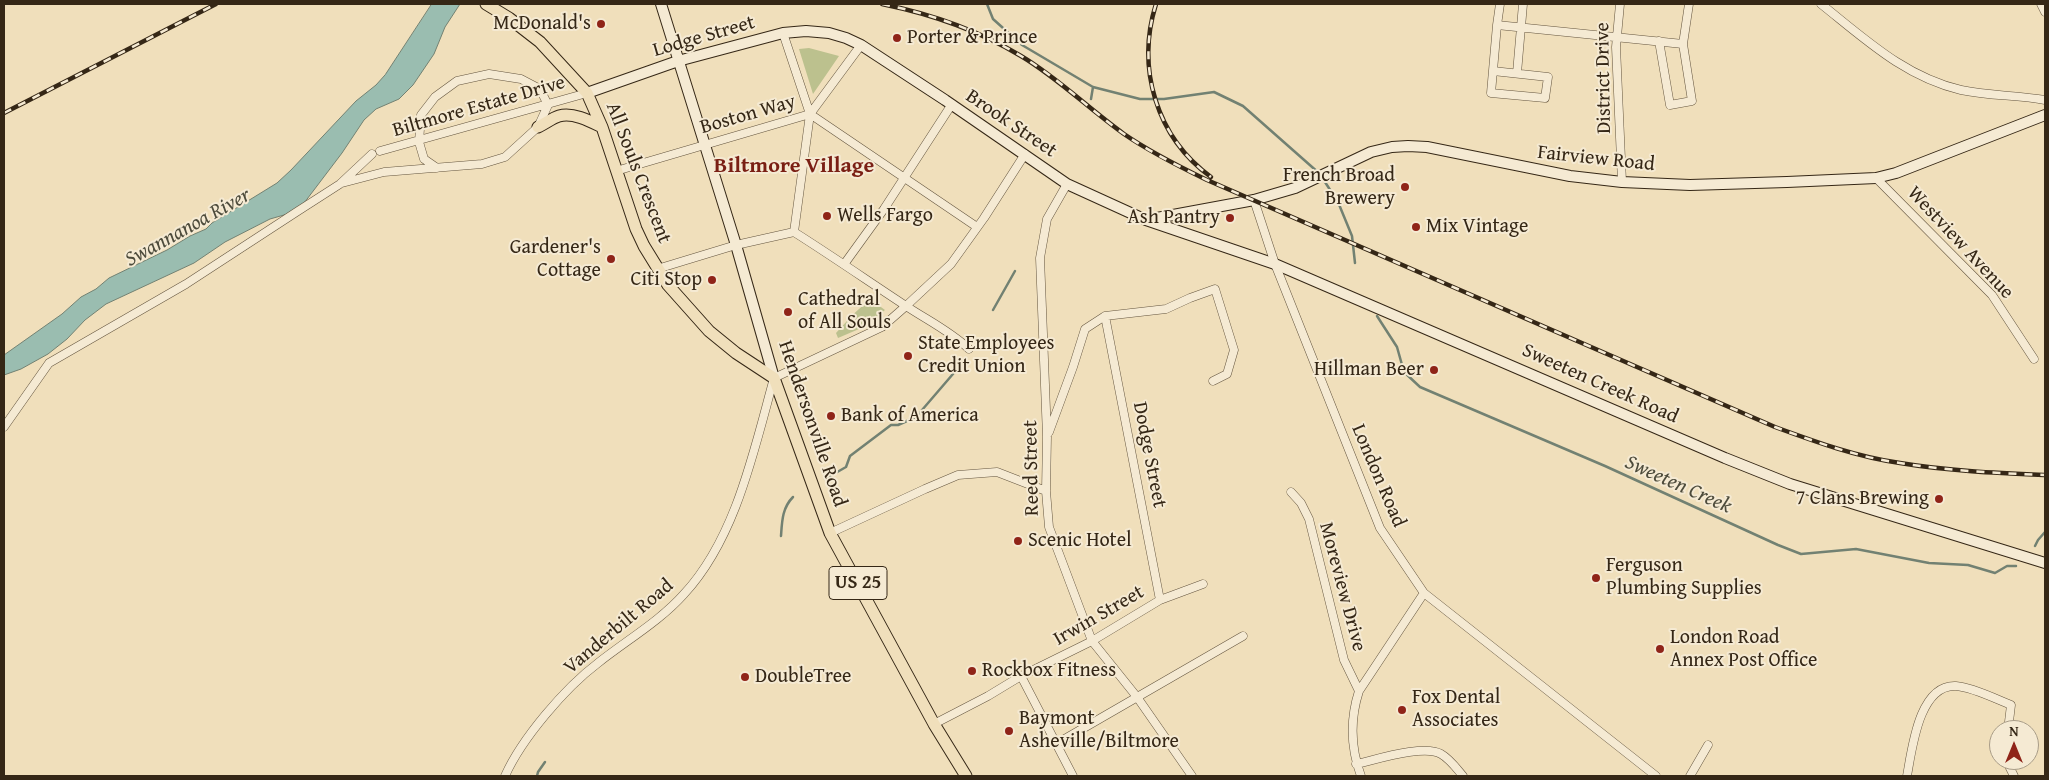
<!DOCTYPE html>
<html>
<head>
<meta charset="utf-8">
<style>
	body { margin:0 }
	#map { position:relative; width:2049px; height:780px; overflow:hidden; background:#f0dfbb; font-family:"Gentium Book Plus",serif }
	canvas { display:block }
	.frame { position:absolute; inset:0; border:5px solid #352716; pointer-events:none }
	.north { position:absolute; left:1989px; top:720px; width:50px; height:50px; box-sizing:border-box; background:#f5ead3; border:1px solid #a89c87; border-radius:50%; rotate:0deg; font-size:14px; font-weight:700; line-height:20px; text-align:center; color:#352716 }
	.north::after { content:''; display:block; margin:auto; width:18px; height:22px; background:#8f2418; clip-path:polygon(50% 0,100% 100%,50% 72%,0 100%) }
</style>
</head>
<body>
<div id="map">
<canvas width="2049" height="780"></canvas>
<div class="frame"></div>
<div class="north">N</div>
</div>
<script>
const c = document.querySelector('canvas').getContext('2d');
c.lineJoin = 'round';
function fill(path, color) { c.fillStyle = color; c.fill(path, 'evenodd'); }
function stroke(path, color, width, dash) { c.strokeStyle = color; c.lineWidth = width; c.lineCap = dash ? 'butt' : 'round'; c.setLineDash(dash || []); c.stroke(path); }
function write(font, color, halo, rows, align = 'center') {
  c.font = font + ' "Gentium Book Plus",serif'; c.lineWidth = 4; c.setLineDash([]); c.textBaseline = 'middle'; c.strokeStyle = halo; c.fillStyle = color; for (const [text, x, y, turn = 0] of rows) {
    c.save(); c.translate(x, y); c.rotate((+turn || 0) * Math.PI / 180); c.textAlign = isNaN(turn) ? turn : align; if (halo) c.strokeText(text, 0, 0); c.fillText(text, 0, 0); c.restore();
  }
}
fill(new Path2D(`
	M809 48 839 56 813 94 799 49Z
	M870 299 885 310 862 328 848 319Z
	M847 321 859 329 838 338 836 333Z`), '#bcc18e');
const water = new Path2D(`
	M432 4H460L445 27 434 54 413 85 399 99 376 109 364 120 342 153 298 211 270 219 225 242 194 263 106 304 85 320 67 339 48 354 21 369 4 375V355L62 314 81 297 96 289 109 278 167 250 190 236 206 229 212 223 277 183 291 170 356 101 376 85 385 75Z`);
fill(water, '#9abdb0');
stroke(water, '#728172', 1);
stroke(new Path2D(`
	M987 4 993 19 1022 45 1093 87 1140 99H1164L1214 92 1243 106 1320 174
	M1091 99 1093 87
	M1323 179 1338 202 1352 236 1355 263
	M993 310 1015 271
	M1377 316 1397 347 1404 372 1420 387 1605 466 1778 545 1801 554 1856 549 1929 563 1968 565 1995 573 2007 566H2016
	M825 479 846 467 850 456 891 425H898L916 417 965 360
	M781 536C782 522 782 508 793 497
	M2035 546 2038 540 2045 532
	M537 776 538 772 545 762`), '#728172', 2.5);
const minor = new Path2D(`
	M1500 4 1497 25 1683 44 1689 4
	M1620 4 1616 47 1622 182
	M1821 4C1865 39 1905 77 1961 90 1989 96 2017 95 2045 100
	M2041 4 2045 12
	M783 33 810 114 794 232
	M1659 41 1670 105 1692 101 1683 44
	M1493 71 1548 77 1545 98 1491 93 1497 25
	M1517 73 1523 4
	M810 114 861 45
	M380 151 587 93
	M616 171 810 114 977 227
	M1876 178 1992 295 2034 359
	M342 183 384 172 482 164 505 157 538 127 548 105 540 89 521 79 489 74 457 81 435 97 421 115 419 142 424 159 437 168
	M1067 184 1047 219 1040 258 1047 436 1046 491 1049 527 1092 641 1137 697 1192 776
	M1254 200 1275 264 1380 528 1424 593 1656 776
	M845 263 884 209 952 104
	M657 269 736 245 794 232C832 256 868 281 906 306 927 320 950 331 969 349
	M1105 316 1160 600
	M4 427 49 363 186 284 298 211 340 184 372 154
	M1049 432 1073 367 1085 329 1105 316 1166 309 1190 298 1215 289 1234 350 1227 374 1213 381
	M1291 492 1301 503 1309 519 1344 660 1359 691
	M830 533 925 489 958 475 997 472 1046 491
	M1021 676 1073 776
	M934 724 988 696 1021 676 1092 641 1160 600 1203 584
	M1056 744 1243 636
	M2006 760 2014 776
	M1356 764C1375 760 1424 744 1441 754 1450 759 1457 769 1463 776
	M505 776C522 738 565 688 598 663 627 640 660 621 684 594 736 538 754 450 774 378L882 327 906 306 951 264 984 218 1025 154
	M1361 776C1351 749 1350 719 1359 691L1424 593
	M1690 776 1708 745
	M1907 776C1912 749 1919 684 1956 686 1972 687 1996 699 2011 705L2008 730`);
const secondary = new Path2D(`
	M661 4 736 245 774 378
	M587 93 678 61 783 33 806 31 829 33 846 38 861 45 945 100 1067 184 1146 220 1275 264 1725 458 1790 484 2045 563
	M1146 220 1254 200 1295 188 1371 152 1392 147 1408 146 1427 147 1570 176 1622 182 1690 185 1787 182 1876 178 1896 173 2045 115`);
const primary = new Path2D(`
	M486 4 509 18 540 42 587 93 602 127 636 229 644 246 668 285 709 331 736 353 774 378 830 533 934 724 966 776
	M538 127C545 124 552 118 559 116 573 112 590 121 602 127`);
stroke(minor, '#64553f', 9);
stroke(secondary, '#352716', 12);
stroke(primary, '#352716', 13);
stroke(minor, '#f5ead3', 8);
stroke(secondary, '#f5ead3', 10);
stroke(primary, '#f0dfbb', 11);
const rail = new Path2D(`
	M882 4C931 14 978 30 1021 56 1058 78 1089 109 1124 134 1150 152 1178 166 1207 180L1775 427C1816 442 1857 457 1900 463 1948 471 1997 473 2045 475
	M1156 4C1136 68 1156 137 1211 177
	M4 113 216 4`);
stroke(rail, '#352716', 4.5);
stroke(rail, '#f5ead3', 2.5, [8]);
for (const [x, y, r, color] of [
	[601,24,5,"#8f2418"],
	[897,38,5,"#8f2418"],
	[1405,187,5,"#8f2418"],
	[827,216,5,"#8f2418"],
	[1230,218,5,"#8f2418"],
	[1416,227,5,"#8f2418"],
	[611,259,5,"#8f2418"],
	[712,280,5,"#8f2418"],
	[788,312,5,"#8f2418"],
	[908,356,5,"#8f2418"],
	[1434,370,5,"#8f2418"],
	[831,416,5,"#8f2418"],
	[1939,499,5,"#8f2418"],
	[1018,541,5,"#8f2418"],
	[1596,578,5,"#8f2418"],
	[1660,649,5,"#8f2418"],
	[972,671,5,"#8f2418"],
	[745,677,5,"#8f2418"],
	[1402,710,5,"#8f2418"],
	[1009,731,5,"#8f2418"]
]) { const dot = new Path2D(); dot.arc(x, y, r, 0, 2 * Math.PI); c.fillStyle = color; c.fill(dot); stroke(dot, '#f5ead3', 2); }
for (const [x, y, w] of [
	[858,583,58]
]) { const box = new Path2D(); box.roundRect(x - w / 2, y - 16.5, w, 33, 4); c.fillStyle = '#f5ead3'; c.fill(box); stroke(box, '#352716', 1); }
write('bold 19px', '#352716', null, [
	["US 25",858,583]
]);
write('20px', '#352716', '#f5ead3', [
	["McDonald's",591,24,"right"],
	["Porter & Prince",907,38],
	["French Broad",1395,176,"right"],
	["Brewery",1395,199,"right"],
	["Wells Fargo",837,216],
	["Ash Pantry",1220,218,"right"],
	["Mix Vintage",1426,227],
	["Gardener's",601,248,"right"],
	["Cottage",601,271,"right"],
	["Citi Stop",702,280,"right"],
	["Cathedral",798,300],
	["of All Souls",798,323],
	["State Employees",918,344],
	["Credit Union",918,367],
	["Hillman Beer",1424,370,"right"],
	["Bank of America",841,416],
	["7 Clans Brewing",1929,499,"right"],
	["Scenic Hotel",1028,541],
	["Ferguson",1606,566],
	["Plumbing Supplies",1606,589],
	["London Road",1670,638],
	["Annex Post Office",1670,661],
	["Rockbox Fitness",982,671],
	["DoubleTree",755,677],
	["Fox Dental",1412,698],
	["Associates",1412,721],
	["Baymont",1019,719],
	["Asheville/Biltmore",1019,742]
], 'left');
write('20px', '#352716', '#f5ead3', [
	["Lodge Street",704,37,-16],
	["District Drive",1604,78,-91],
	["Biltmore Estate Drive",479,107,-16],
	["Boston Way",748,115,-16],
	["Brook Street",1011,124,34],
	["Fairview Road",1596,159,6],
	["All Souls Crescent",638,173,69],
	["Westview Avenue",1960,243,47],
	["Sweeten Creek Road",1600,384,24],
	["Hendersonville Road",812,424,71],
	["Dodge Street",1149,455,79],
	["Reed Street",1032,468,-91],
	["London Road",1378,476,67],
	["Moreview Drive",1342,587,75],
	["Irwin Street",1099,616,-30],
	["Vanderbilt Road",619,627,-40]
]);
write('italic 21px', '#4e4c3c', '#f5ead3', [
	["Swannanoa River",188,228,-29],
	["Sweeten Creek",1678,485,24]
]);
write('bold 22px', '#7a1f14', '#f5ead3', [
	["Biltmore Village",794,166]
]);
</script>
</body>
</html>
